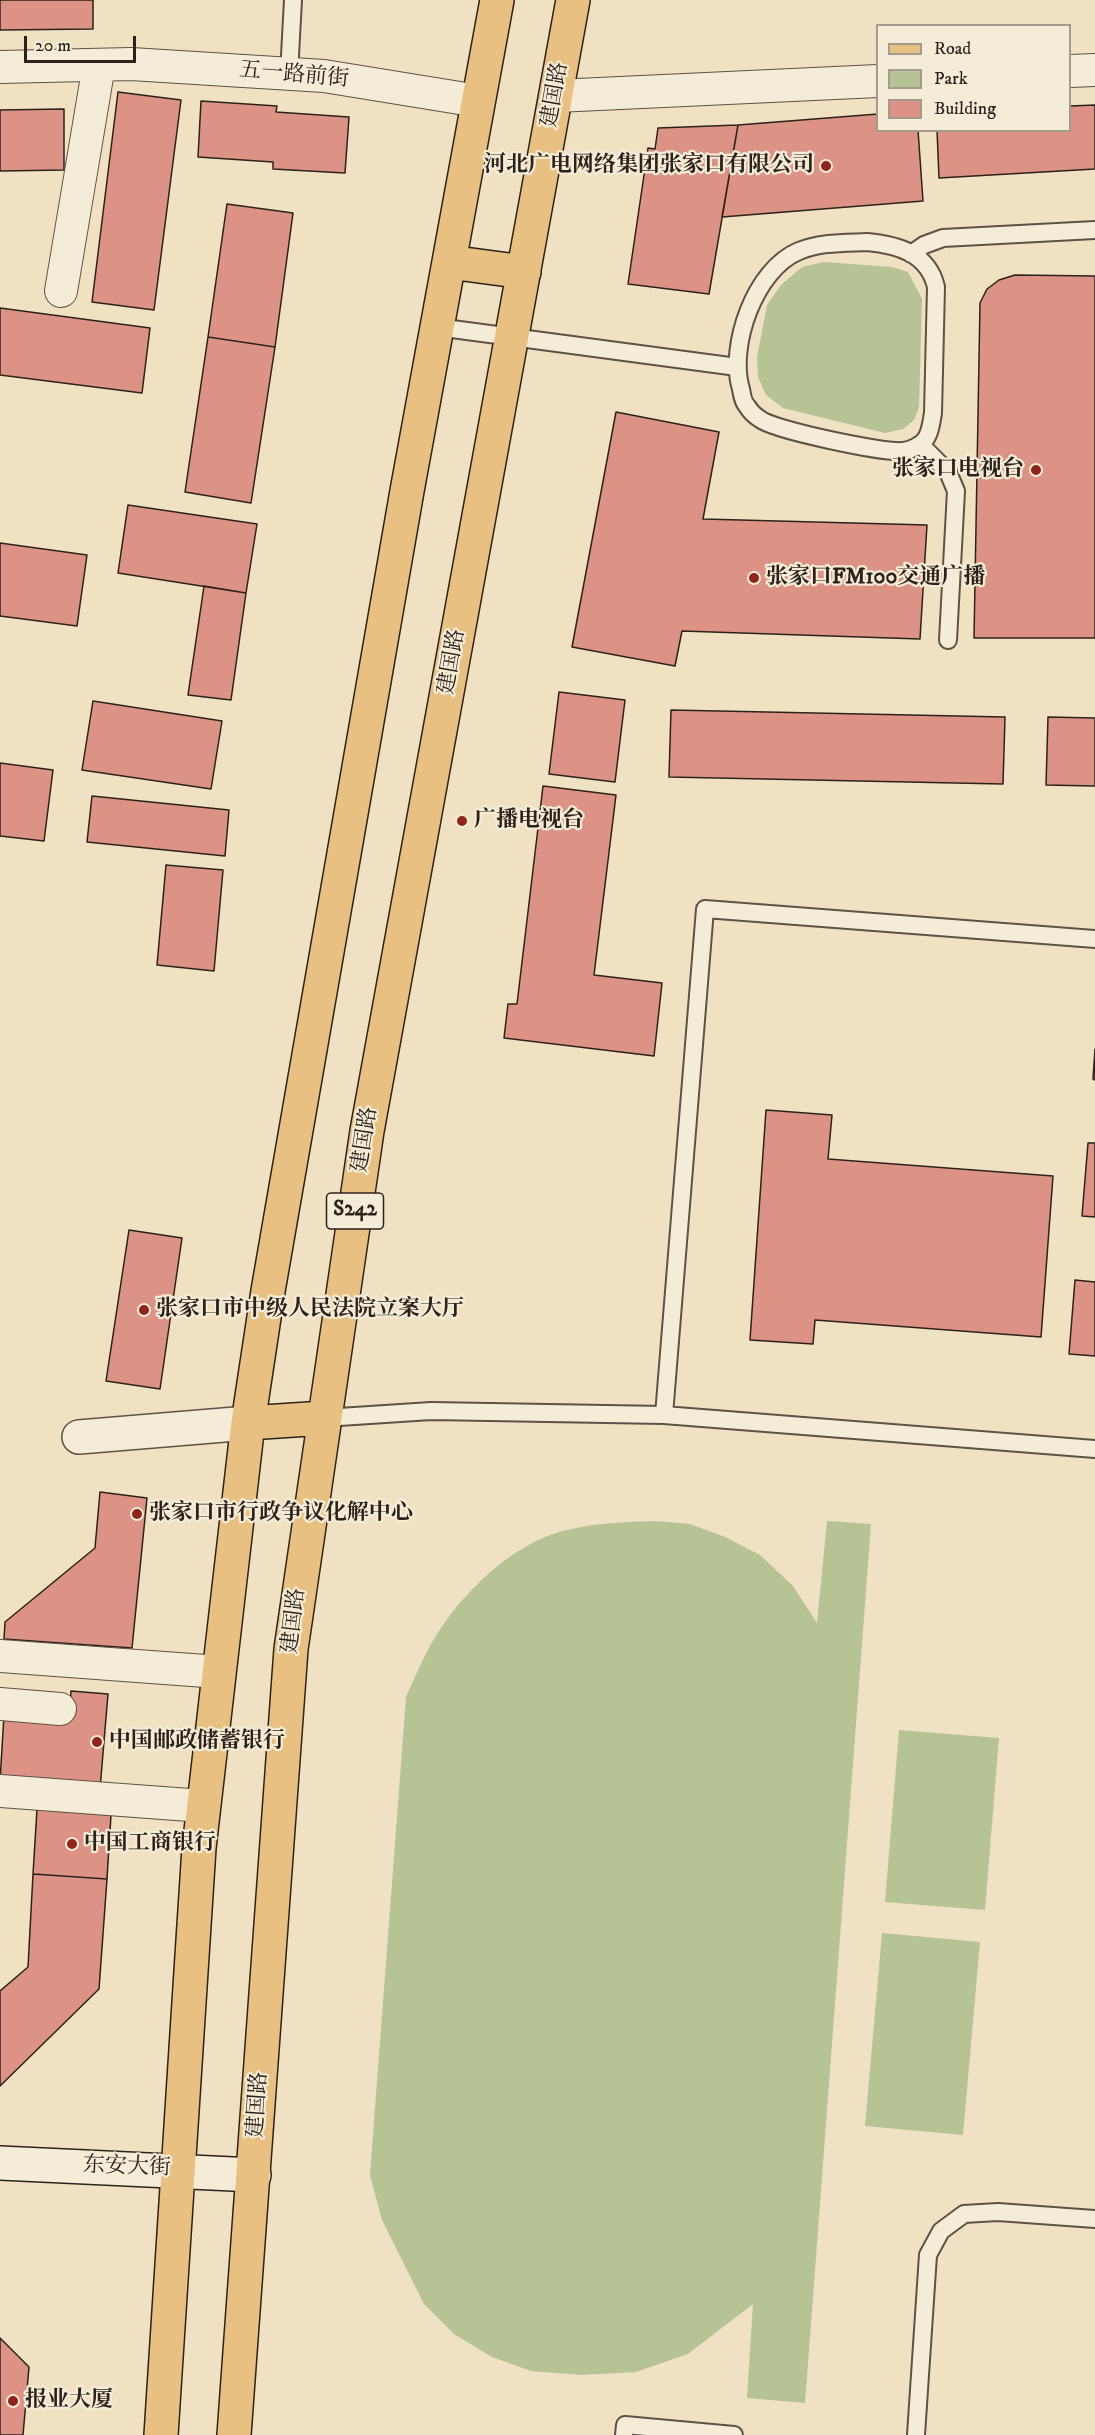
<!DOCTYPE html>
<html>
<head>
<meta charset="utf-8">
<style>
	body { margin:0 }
	#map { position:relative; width:1095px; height:2435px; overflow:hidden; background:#efe1c2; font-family:"IM FELL DW Pica",serif }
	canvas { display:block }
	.legend { position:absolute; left:876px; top:24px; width:195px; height:108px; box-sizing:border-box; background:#f5ecd7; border:2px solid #a59b8c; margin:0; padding:8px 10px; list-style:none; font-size:18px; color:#2c221b }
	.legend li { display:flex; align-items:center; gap:12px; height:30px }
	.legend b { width:30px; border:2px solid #a59b8c }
	.scale { position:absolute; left:24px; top:36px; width:112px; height:27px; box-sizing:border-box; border:3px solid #2c221b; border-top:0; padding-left:8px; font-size:18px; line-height:21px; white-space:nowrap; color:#2c221b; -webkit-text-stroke:4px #f5ecd7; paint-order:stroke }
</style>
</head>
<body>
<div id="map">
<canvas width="1095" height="2435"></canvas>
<ul class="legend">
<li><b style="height:8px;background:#e8c081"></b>Road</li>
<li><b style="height:16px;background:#b6c395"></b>Park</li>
<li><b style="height:16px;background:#dc9386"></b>Building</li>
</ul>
<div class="scale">20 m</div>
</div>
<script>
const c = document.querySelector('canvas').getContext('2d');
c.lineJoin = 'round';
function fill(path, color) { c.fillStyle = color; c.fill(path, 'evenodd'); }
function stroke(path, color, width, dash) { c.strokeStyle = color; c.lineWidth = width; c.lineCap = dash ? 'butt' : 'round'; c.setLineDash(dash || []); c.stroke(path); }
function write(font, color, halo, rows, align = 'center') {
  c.font = font + ' "IM FELL DW Pica","Noto Serif SC",serif'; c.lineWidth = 4.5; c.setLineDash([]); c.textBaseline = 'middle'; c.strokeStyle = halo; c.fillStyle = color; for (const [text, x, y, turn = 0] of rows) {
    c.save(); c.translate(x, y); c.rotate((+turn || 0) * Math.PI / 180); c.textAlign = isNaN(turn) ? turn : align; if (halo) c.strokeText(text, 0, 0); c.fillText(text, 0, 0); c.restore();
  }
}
fill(new Path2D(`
	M824 262 892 267 908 272 922 299 919 407 914 420 903 429 885 433 783 408 766 395 758 377 757 357 767 305 781 285 802 267Z
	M654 1521 690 1524 725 1537 760 1555 793 1586 817 1623 827 1521 871 1524 805 2403 747 2398 753 2304 688 2354 636 2372 582 2375 531 2371 492 2357 454 2334 424 2304 382 2220 370 2175 406 1697C413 1681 420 1665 428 1650 454 1600 510 1543 567 1530 595 1523 626 1522 654 1521Z
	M899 1730 999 1738 985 1910 885 1902Z
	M882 1933 980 1942 963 2135 865 2126Z`), '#b6c395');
const building = new Path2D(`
	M0 0H93V29L0 30Z
	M118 92 181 100 154 310 92 302Z
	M201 101 277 106 276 112 349 117 345 173 273 169V162L198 157Z
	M1095 105V169L939 178 937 130H1070V106Z
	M64 109V170L0 171V110Z
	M878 114V130H918L923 201 722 217 738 125Z
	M738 125 709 294 628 284 648 148 655 149 658 128Z
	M227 204 293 213 275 347 208 337Z
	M1015 275 1095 276V638H974L980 303 987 289 999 280Z
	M0 308 150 328 142 393 0 375Z
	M208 337 275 347 251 503 185 492Z
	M616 412 719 432 703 519 927 525 920 639 682 631 675 666 572 647Z
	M128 505 257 524 246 593 118 573Z
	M0 543 87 555 77 626 0 616Z
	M204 586 246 593 231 700 188 695Z
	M559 692 625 700 615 782 549 774Z
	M93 701 222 721 211 789 82 770Z
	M671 710 1005 717 1003 784 669 777Z
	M1048 717 1095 718V786L1046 785Z
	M0 763 53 770 44 841 0 836Z
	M543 786 616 795 594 975 662 983 654 1056 504 1038 508 1004H517Z
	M92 796 229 810 225 856 87 842Z
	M166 865 223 870 214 971 157 965Z
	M1095 1049V1080L1093 1079Z
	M766 1110 832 1115 828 1159 1053 1176 1041 1337 815 1320 813 1344 750 1340Z
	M1088 1143H1095V1217L1082 1216Z
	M129 1230 182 1238 160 1389 106 1381Z
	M1075 1280 1095 1282V1356L1069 1354Z
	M100 1492 147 1498 132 1648 4 1639 5 1622 95 1548Z
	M71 1691 108 1694 100 1789 0 1781 4 1715 69 1720Z
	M37 1809 111 1815 107 1879 33 1874Z
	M33 1874 107 1879 99 1989 0 2086V1991L28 1967Z
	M0 2338 29 2367 23 2435H0Z`);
fill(building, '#dc9386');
stroke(building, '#2c221b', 1.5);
const service = new Path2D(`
	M289 74 293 0
	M867 242C898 245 928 253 936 287L933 413C931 424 930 439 919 445 915 448 907 451 902 451 884 453 773 430 760 419 755 416 750 411 747 406 743 402 742 395 741 389 728 346 755 269 799 251 820 242 845 243 867 242Z
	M911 254 924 245 943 238 1095 230
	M437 327 737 367
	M921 445 948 472 956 491 948 640
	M664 1415 705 909 1095 939
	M324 1418 431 1411 664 1415 1095 1449
	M624 2435 625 2425 734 2435
	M916 2435 928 2255 941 2231 964 2214 998 2212 1095 2219`);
const minor = new Path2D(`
	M0 67 131 64 324 76 478 101
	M1070 71 1095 70
	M556 96 878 81
	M61 291 99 65
	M0 1656 219 1672
	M0 1704 60 1709
	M0 1791 203 1806`);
const tertiary = new Path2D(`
	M79 1437 248 1423`);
const secondary = new Path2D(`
	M0 2163 254 2175`);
const primary = new Path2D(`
	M449 262 524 272
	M248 1423 324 1418
	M161 2435 199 1848 248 1423 268 1291 407 491 497 0
	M234 2435 291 1649 367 1131 573 0`);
stroke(service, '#5d5245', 20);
stroke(minor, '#5d5245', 34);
stroke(tertiary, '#5d5245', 36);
stroke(secondary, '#2c221b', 36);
stroke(primary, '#2c221b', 36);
stroke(service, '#f5ecd7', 16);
stroke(minor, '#f5ecd7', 32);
stroke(tertiary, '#f5ecd7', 33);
stroke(secondary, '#f5ecd7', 33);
stroke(primary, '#e8c081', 33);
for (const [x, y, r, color] of [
	[826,166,6,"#8f2418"],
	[1036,470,6,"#8f2418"],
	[754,578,6,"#8f2418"],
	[462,821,6,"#8f2418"],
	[144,1310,6,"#8f2418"],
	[137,1514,6,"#8f2418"],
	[97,1742,6,"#8f2418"],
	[72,1844,6,"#8f2418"],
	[13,2401,6,"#8f2418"]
]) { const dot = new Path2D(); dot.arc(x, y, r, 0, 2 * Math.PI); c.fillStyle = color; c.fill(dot); stroke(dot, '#f5ecd7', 2); }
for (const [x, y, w] of [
	[355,1211,57]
]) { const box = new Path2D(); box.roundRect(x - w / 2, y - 18, w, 36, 4.5); c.fillStyle = '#f5ecd7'; c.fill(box); stroke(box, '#2c221b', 1.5); }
write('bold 21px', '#2c221b', null, [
	["S242",355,1211]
]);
write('22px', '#2c221b', '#f5ecd7', [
	["五一路前街",294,76,5],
	["建国路",556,95,-80],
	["建国路",453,662,-80],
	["建国路",366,1140,-81],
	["建国路",295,1621,-83],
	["建国路",259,2105,-86],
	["东安大街",127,2168,2]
]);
write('bold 22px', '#2c221b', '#f5ecd7', [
	["河北广电网络集团张家口有限公司",814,166,"right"],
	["张家口电视台",1024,470,"right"],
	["张家口FM100交通广播",766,578],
	["广播电视台",474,821],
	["张家口市中级人民法院立案大厅",156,1310],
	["张家口市行政争议化解中心",149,1514],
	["中国邮政储蓄银行",109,1742],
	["中国工商银行",84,1844],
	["报业大厦",25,2401]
], 'left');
</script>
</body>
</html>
